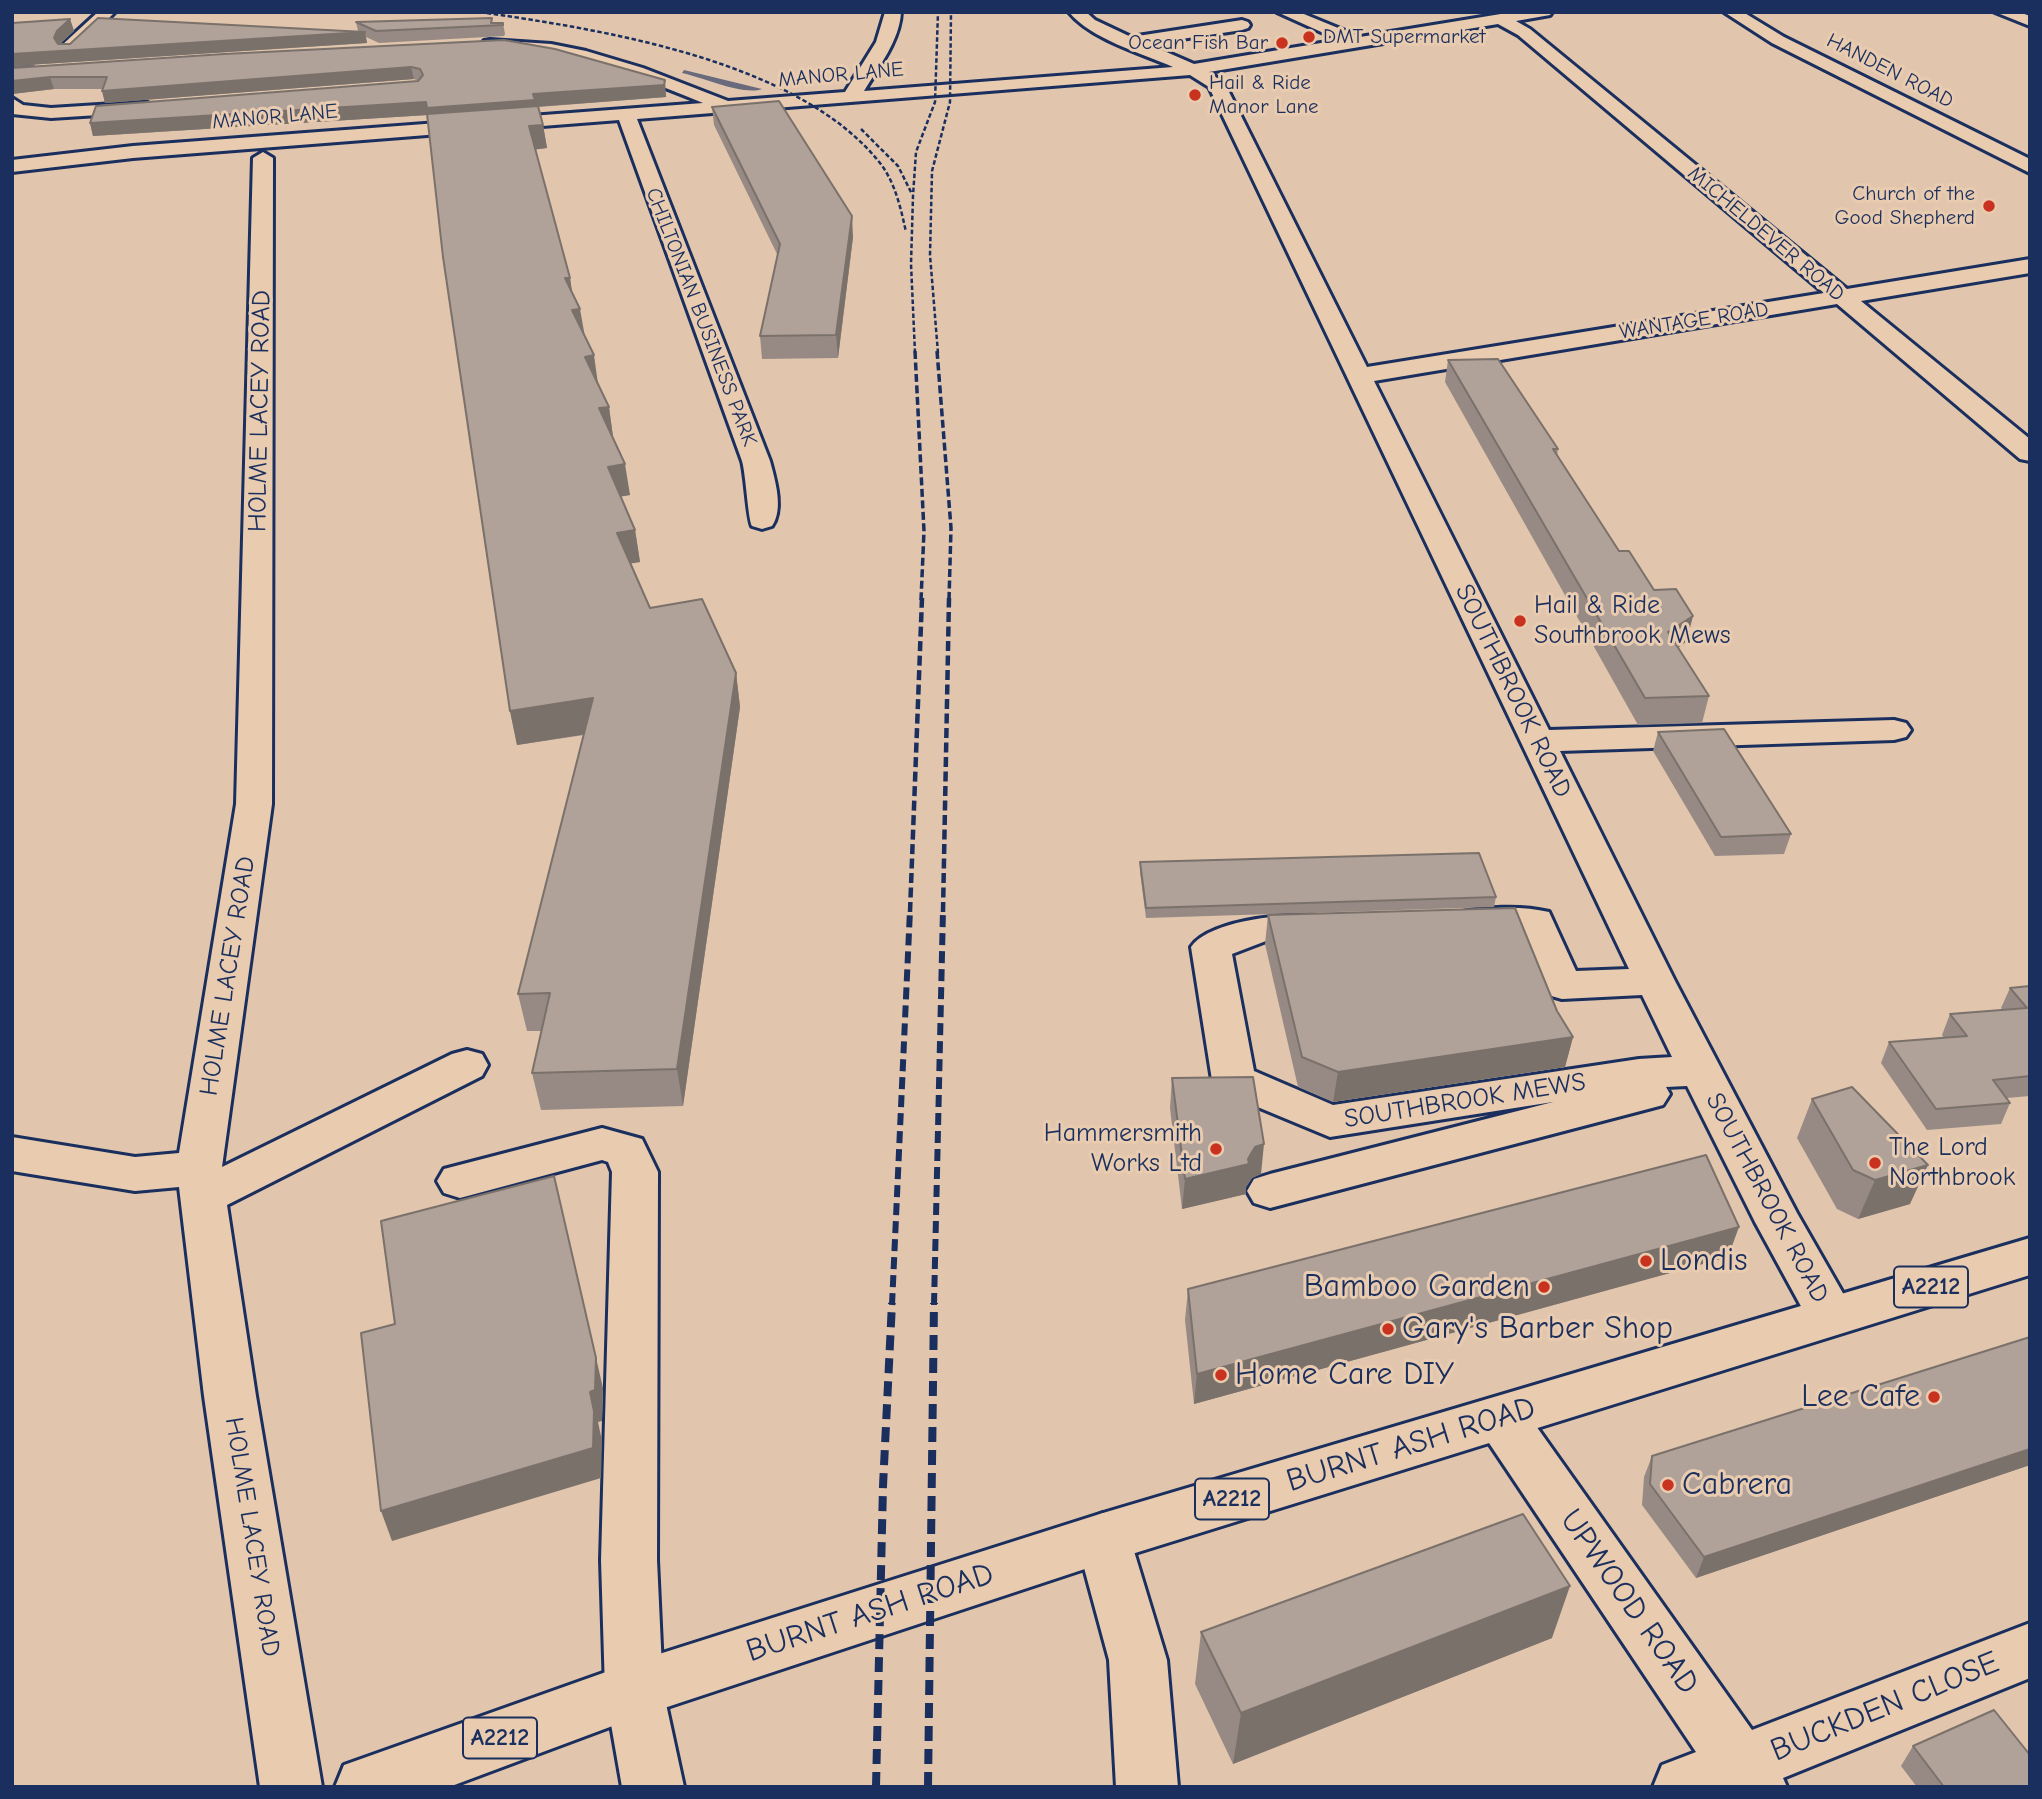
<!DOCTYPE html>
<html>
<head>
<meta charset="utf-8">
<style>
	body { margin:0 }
	#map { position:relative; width:2042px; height:1799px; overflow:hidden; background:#e1c6ad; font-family:"Comic Neue",sans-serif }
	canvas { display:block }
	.frame { position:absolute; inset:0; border:14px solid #1b2f5e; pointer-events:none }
</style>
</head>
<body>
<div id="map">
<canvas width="2042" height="1799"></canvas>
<div class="frame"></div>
</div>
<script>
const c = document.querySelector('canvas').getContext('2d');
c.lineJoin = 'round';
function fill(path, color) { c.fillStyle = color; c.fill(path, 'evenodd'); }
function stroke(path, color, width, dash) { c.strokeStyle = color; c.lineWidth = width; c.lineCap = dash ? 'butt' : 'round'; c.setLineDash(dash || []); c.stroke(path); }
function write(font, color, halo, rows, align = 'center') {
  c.font = font + ' "Comic Neue",sans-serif'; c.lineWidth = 6; c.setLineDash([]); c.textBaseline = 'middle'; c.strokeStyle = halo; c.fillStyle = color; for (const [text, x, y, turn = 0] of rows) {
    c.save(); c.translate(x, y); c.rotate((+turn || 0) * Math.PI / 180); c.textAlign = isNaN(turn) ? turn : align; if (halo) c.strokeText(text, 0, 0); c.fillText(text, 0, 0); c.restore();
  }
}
fill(new Path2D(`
	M32 63 35 65 33 68H12V64Z
	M684 70 762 89C744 96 702 77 682 73Z`), '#696b7d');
const minor = new Path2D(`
	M98 12H115L74 53H62L60 49 62 45Z
	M885 12H901C900 40 878 68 864 91L1173 67C1141 53 1091 39 1069 12H1086L1095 20 1131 37 1242 20 1248 22 1250 25 1248 28 1242 30 1148 44 1194 64 1339 40 1277 12H1299L1360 37 1513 12H1552L1550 15 1516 21 1530 29 1847 289 2030 259V273L1861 301 2030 439V461L2020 459 1837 304 1374 381 1549 730 1894 720 1906 723 1911 730 1906 737 1894 740 1560 751 1675 981 1797 1213 1856 1316 1848 1330 1831 1336 1814 1330 1755 1222 1687 1086 1666 1087 1670 1094 1663 1105 1648 1109 1270 1208 1254 1203 1247 1191 1254 1179 1270 1174 1553 1102 1330 1137 1219 1091 1212 1080 1191 947C1209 919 1300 910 1331 918L1337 927 1331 936 1317 940 1266 941 1232 954 1254 1071 1333 1105 1639 1059 1672 1057 1642 995 1562 999 1548 995 1521 934 1468 935 1454 932 1448 923 1454 914C1482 907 1521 905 1549 912L1576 971 1629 969 1209 87 1190 75 637 119 770 461C775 480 784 509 772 526L762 529 752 526C748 520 746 475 742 461L619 120 133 158 12 172V160L133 146 703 103C654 83 606 64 554 55 531 51 506 54 484 49L482 45 484 41 490 40 551 44 586 51 643 68 728 101 845 92 876 42ZM1498 24 1518 35 1824 293 1367 367 1225 84 1209 72Z
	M1724 12H1743L1784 37 2030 159V173L1772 43Z
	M1995 12H2019L2030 16V26Z
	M12 98 23 105 51 108 146 102 155 107 146 112 51 118 12 114Z
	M263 152 273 158 272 804 222 1167 452 1054 467 1050 482 1054 488 1065 482 1076 227 1205 256 1396 322 1787H260L204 1396 179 1187 135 1191 12 1171V1137L135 1157 179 1153 236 804 253 158Z
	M602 1128 642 1139 658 1172 657 1560 663 1690 684 1787H622L605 1690 601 1560 612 1172 608 1162 602 1160 460 1198 444 1193 437 1181 444 1169Z
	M1501 1396 1519 1402 1752 1730 2030 1623V1678L1783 1778 1787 1787H1653L1662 1765 1696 1752 1483 1434 1475 1418 1483 1402Z
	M1103 1513 1122 1521 1130 1538 1167 1660 1178 1787H1116L1109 1660 1076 1538 1084 1521Z`);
const major = new Path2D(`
	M2030 1238V1275L1103 1563 634 1718 449 1787H335L344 1765 634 1662 1103 1513Z`);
stroke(minor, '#1b2f5e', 6);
stroke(major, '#1b2f5e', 6);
fill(minor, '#e9ccb0');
fill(major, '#e9ccb0');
stroke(new Path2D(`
	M480 12C603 30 798 60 880 163 895 182 901 209 906 232
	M861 129 898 166 912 194
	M915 353 911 264 913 196 916 152 935 102 938 12
	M938 353 930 255 932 171 950 102 951 12`), '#1b2f5e', 2.5, [4.5, 2.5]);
stroke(new Path2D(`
	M915 351 924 531 921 600
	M937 351 951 528 949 600`), '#1b2f5e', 3.5, [8, 3.5]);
stroke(new Path2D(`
	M910 912 922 598
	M943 912 949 598`), '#1b2f5e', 4.5, [10, 4.5]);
stroke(new Path2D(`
	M892 1305 910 910
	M934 1305 943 910`), '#1b2f5e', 6, [12, 6]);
stroke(new Path2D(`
	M876 1787 883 1486 892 1303
	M928 1787 934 1303`), '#1b2f5e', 8, [15, 8]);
fill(new Path2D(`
	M70 19 74 31 60 44 358 31 356 22 503 23 505 34 504 36 379 43 366 37 367 43 12 66Z
	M504 40 666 92V97L538 107 543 125 547 148 535 149 570 278 572 292 598 384 609 407 613 437H612L630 495 621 496 635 530 640 562 630 563 650 608 736 673 740 707 683 1106 541 1110 532 1073 542 1031H527L518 994 584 735 517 745 510 711 427 115 93 136 90 123 418 81 414 79 105 103 102 89H54L12 94V68Z
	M712 107 853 237 838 358 762 359 760 336 778 256 714 125Z
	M1448 360 1558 449 1557 456 1619 551 1654 590 1693 616 1686 642 1678 648 1709 696 1702 723 1638 725 1445 382Z
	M1658 732 1791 834 1784 854 1715 856 1653 751Z
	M1140 862 1496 897 1494 907 1146 918 1140 872Z
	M1268 915 1557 1011 1573 1037 1565 1067 1333 1102 1298 1087 1265 944Z
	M2030 986V1096L2007 1098 2010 1103 2001 1124 1927 1130 1881 1063 1889 1042 1944 1038 1942 1035 1950 1014 2002 1010 2001 1008 2010 988Z
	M1172 1078 1261 1174 1252 1178 1246 1187V1194L1182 1209 1170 1108Z
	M1812 1099 1910 1204 1858 1219 1837 1209 1797 1138Z
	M1728 1257 1194 1404 1185 1320 1188 1289Z
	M2030 1337V1465L1696 1578 1642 1505 1644 1477 1652 1456Z
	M1201 1632 1552 1638 1233 1764 1195 1684Z
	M1913 1746 2030 1787H1917L1901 1766Z`), '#978a84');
fill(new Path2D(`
	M70 19 74 31 60 43 58 50 54 38 57 31Z
	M365 32 367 43 12 66V54Z
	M411 67 414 79 105 103 102 91Z
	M50 77 54 89 12 94V81Z
	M665 80 666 97 428 115 93 136 90 123 533 94Z
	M543 125 547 148 532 150 529 126Z
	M852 216 853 237 838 358 836 335Z
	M565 278H570L574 305Z
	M580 309 585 337 572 310Z
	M594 355 598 384 585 357Z
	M609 407 613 437 603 438 599 408Z
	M625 464 630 495 613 498 608 467Z
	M635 530 640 562 622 565 617 533Z
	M1693 616 1686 642 1661 658 1668 632Z
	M736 673 740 707 683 1106 677 1069Z
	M593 698 599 732 517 745 510 711Z
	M1573 1037 1565 1067 1333 1102 1338 1072Z
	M1264 1144 1261 1174 1252 1178 1246 1187V1194L1182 1209 1185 1179 1248 1159 1255 1147Z
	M1928 1165 1910 1204 1858 1219 1875 1180Z
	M554 1176 603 1388 602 1421 598 1422 602 1441 601 1478 392 1541 381 1511 590 1392Z
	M1739 1227 1728 1257 1194 1404 1197 1374Z
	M2030 1449V1465L1696 1578 1704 1557Z
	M1570 1586 1552 1638 1233 1764 1241 1713Z`), '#7b716b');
const building = new Path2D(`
	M98 18 365 32 12 54V23L70 19 57 31 54 38 58 44H70Z
	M492 18 491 23H503V25L376 31 356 22Z
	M504 40 555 49 665 80 664 85 533 94 535 100 427 108 426 102 90 123 96 106 418 81 423 75 420 69 411 67 102 91 107 77H50L12 81V68L224 54Z
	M779 101 852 216 836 335 760 336 780 244 712 107Z
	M538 106 543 125 529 126 570 278H565L580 309 572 310 594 355 585 357 609 407 599 408 625 464 608 467 635 530 617 533 650 608 702 599 736 673 677 1069 532 1073 550 993 518 994 593 698 510 711 443 257 427 114Z
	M1498 359 1558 449H1553L1619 551H1629L1654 590 1676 589 1693 616 1668 632 1709 696 1645 698 1448 360Z
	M1724 729 1791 834 1721 837 1658 732Z
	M1479 853 1496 897 1146 908 1140 862Z
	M1515 908 1557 1011 1573 1037 1338 1072 1302 1057 1268 915Z
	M2030 986V1076L1993 1080 2010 1103 1936 1109 1889 1042 1967 1036 1950 1014 2027 1008 2010 988Z
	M1253 1077 1264 1144 1255 1147 1248 1159 1249 1164 1185 1179 1172 1078Z
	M1852 1087 1928 1165 1875 1180 1853 1170 1812 1099Z
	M1706 1155 1739 1227 1197 1374 1188 1289Z
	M554 1176 596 1358 595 1390 590 1392 594 1411 593 1448 381 1511 361 1333 395 1324 381 1221Z
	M2030 1337V1449L1704 1557 1650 1484 1652 1456Z
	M1523 1514 1570 1586 1241 1713 1201 1632Z
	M1994 1710 2030 1755V1787H1944L1913 1746Z`);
fill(building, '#b0a199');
stroke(building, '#7b716b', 2);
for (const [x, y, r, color] of [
	[1309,37,7,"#c8321e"],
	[1282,43,7,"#c8321e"],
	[1195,95,7,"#c8321e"],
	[1989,206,7,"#c8321e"],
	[1520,621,7,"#c8321e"],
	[1216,1149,7,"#c8321e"],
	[1875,1163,7,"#c8321e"],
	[1646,1261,7,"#c8321e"],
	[1544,1287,7,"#c8321e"],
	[1388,1329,7,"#c8321e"],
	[1221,1375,7,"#c8321e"],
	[1934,1397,7,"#c8321e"],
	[1668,1485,7,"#c8321e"]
]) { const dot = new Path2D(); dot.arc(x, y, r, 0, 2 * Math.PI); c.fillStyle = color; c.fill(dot); stroke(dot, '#e9ccb0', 2.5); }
write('21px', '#1b2f5e', '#e9ccb0', [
	["DMT Supermarket",1323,37],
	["Ocean Fish Bar",1268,43,"right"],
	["Hail & Ride",1209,83],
	["Manor Lane",1209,107],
	["Church of the",1975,194,"right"],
	["Good Shepherd",1975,218,"right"]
], 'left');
write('21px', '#1b2f5e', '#e9ccb0', [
	["HANDEN ROAD",1890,71,27],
	["MANOR LANE",841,75,-5],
	["MANOR LANE",275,117,-5],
	["MICHELDEVER ROAD",1766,234,40],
	["CHILTONIAN BUSINESS PARK",701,317,69],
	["WANTAGE ROAD",1694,321,-9]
]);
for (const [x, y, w] of [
	[1931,1287,74],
	[1232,1499,74],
	[500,1738,74]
]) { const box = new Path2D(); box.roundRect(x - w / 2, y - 20.5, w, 41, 5); c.fillStyle = '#e9ccb0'; c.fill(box); stroke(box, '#1b2f5e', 2); }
write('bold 24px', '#1b2f5e', null, [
	["A2212",1931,1287],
	["A2212",1232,1499],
	["A2212",500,1738]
]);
write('26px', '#1b2f5e', '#e9ccb0', [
	["HOLME LACEY ROAD",260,411,-89],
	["SOUTHBROOK ROAD",1513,691,64],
	["HOLME LACEY ROAD",228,976,-81],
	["SOUTHBROOK MEWS",1465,1101,-9],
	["SOUTHBROOK ROAD",1767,1198,62],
	["HOLME LACEY ROAD",252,1537,81]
]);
write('26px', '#1b2f5e', '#e9ccb0', [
	["Hail & Ride",1534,606],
	["Southbrook Mews",1534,636],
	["Hammersmith",1202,1134,"right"],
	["Works Ltd",1202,1164,"right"],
	["The Lord",1889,1148],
	["Northbrook",1889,1178]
], 'left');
write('32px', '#1b2f5e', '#e9ccb0', [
	["Londis",1660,1261],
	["Bamboo Garden",1530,1287,"right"],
	["Gary's Barber Shop",1402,1329],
	["Home Care DIY",1235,1375],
	["Lee Cafe",1920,1397,"right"],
	["Cabrera",1682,1485]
], 'left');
write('32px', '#1b2f5e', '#e9ccb0', [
	["BURNT ASH ROAD",1411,1445,-17],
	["UPWOOD ROAD",1629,1602,55],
	["BURNT ASH ROAD",870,1613,-18],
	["BUCKDEN CLOSE",1885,1707,-22]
]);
</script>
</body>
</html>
